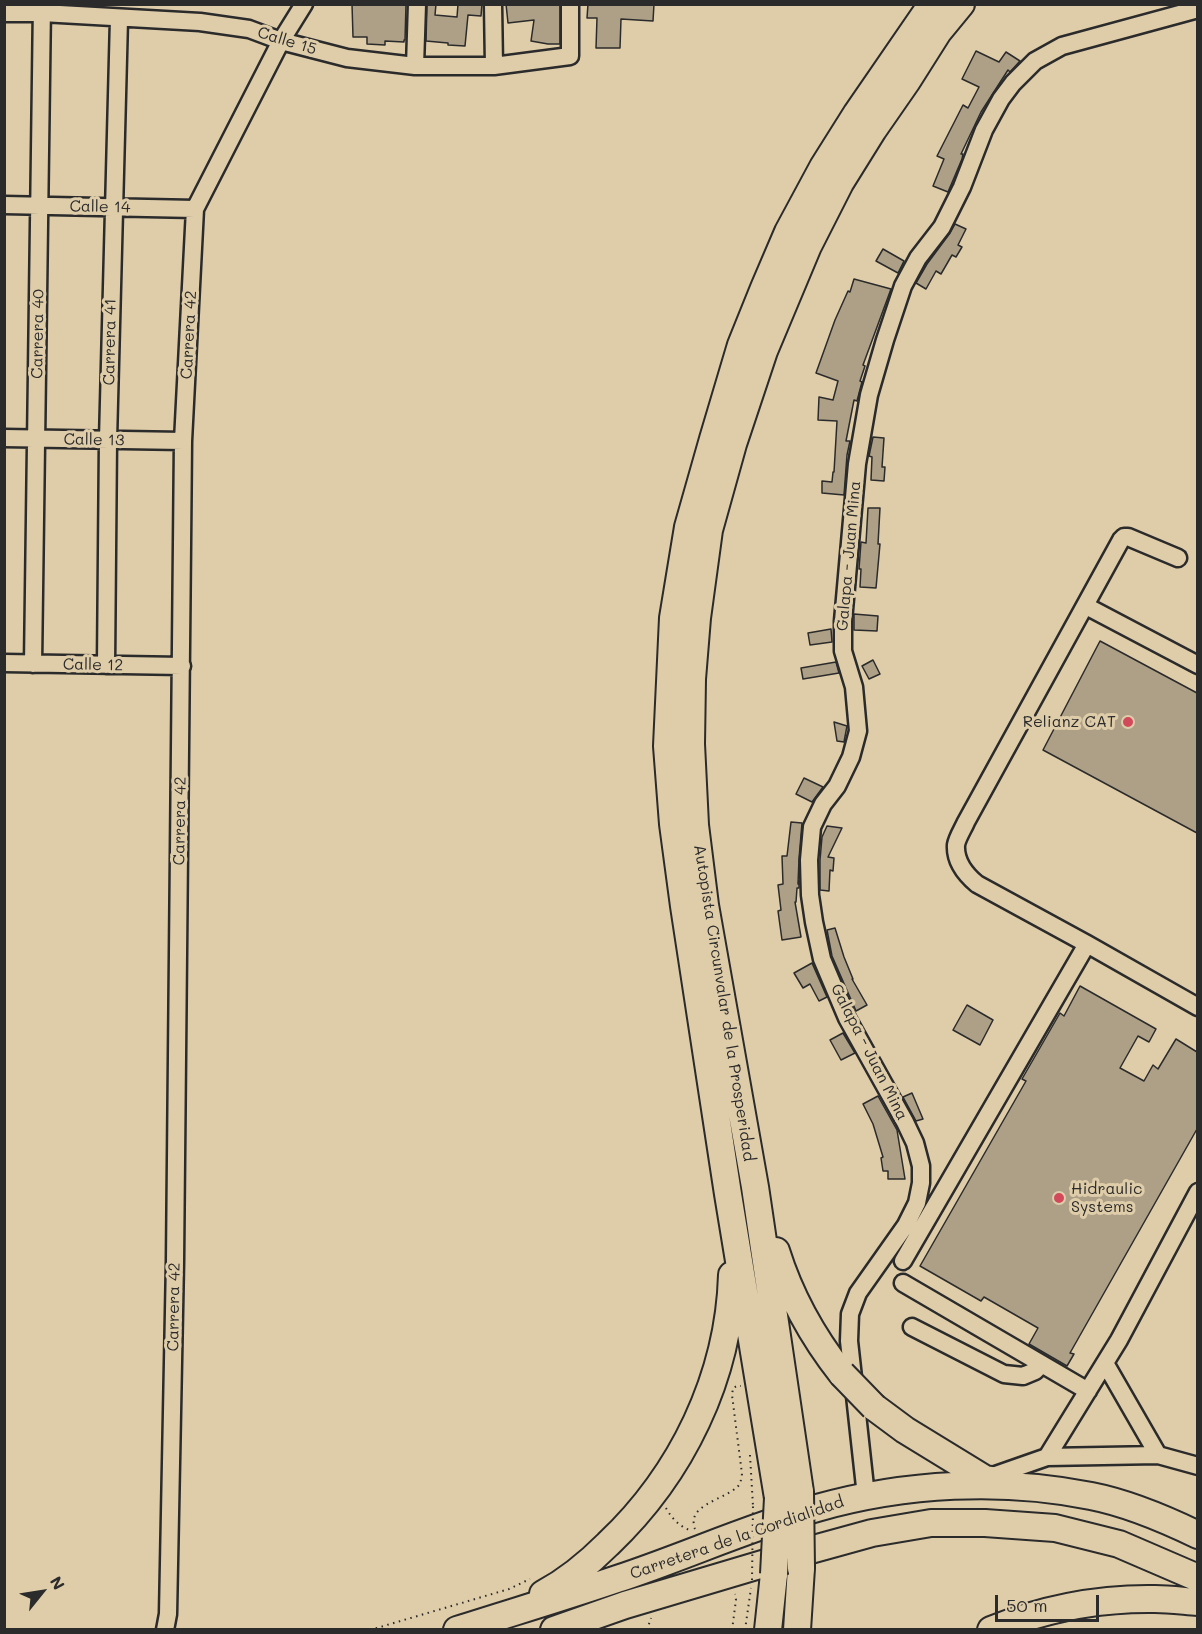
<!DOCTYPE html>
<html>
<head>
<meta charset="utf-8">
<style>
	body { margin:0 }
	#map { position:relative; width:1202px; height:1634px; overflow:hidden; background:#dfcdaa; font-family:Mali,sans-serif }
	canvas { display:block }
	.frame { position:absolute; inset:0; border:6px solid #2b2b2b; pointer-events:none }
	.north { position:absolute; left:12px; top:1562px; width:60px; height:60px; -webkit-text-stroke:4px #dfcdaa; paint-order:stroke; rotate:60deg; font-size:16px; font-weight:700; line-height:24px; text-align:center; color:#2b2b2b }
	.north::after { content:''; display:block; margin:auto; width:21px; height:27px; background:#2b2b2b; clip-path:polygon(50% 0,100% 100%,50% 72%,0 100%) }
	.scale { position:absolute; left:995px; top:1595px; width:104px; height:27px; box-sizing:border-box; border:3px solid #2b2b2b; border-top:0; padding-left:8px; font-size:18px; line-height:21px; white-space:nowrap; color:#2b2b2b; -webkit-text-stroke:4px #dfcdaa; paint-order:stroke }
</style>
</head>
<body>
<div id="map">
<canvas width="1202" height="1634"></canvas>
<div class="frame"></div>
<div class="north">N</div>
<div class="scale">50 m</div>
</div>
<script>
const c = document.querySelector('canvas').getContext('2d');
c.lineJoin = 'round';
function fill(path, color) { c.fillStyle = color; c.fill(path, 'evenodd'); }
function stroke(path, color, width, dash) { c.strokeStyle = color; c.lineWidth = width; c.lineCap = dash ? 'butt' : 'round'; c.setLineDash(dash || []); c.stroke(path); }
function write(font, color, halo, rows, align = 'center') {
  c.font = font + ' Mali,sans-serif'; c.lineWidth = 6; c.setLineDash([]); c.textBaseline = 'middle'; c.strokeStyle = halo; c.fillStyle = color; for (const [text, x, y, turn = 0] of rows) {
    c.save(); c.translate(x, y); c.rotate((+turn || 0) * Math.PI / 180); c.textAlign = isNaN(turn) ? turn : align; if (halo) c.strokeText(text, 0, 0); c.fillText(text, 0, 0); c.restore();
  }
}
const building = new Path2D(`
	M352 4H406L405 40H404V42L385 41V45L367 44V37H353Z
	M427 4H436L435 15 457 17 458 4H482L481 16 468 15 465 46 448 45V43L426 41Z
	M506 4H560V44H548L531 41 534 20 508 23Z
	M588 4H654L653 21 621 19 620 48H596L597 18H587Z
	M976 51 999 62 1006 52 1020 61 1010 72 1008 70 981 112 961 154H963L962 159 948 192 933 186 944 159 937 156 963 105 968 108 979 87 962 79Z
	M955 224 966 229 958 245 962 247 956 257 952 255 941 274 936 271 926 289 916 283 927 264 950 233Z
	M883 249 904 261 898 273 876 261Z
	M854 279 891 289 863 365 865 366 860 381 862 382 857 401 854 400 846 441H850L847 455 844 495 822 493V481L832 482 833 472H834L837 421 818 420 819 397 833 400 838 381 816 373 835 320 848 291 850 292Z
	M873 437 884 438 882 467H885L884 481 871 480 872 457 869 456Z
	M868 508H880L878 544H880L876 588 860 587 861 569H859L861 542 866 543Z
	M854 614 878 616 877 631 854 630Z
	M831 629 832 642 810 645 808 633Z
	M1100 641 1197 693V833L1043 750Z
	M873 660 880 674 869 679 862 666Z
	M836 662 839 673 803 679 801 668Z
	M834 722 847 726 844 742 837 741Z
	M804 778 823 787 812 802 796 794Z
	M791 822 802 823 799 859 798 884 799 881V888H797L796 902H795L801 937 782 940 778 911 781 910 778 885 783 884 782 856H787Z
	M827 826 842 828 828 857 834 858 833 871 830 870 829 891 820 890V860L822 837Z
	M835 928 844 957 853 979H852L867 1005 856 1011 832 956 827 930Z
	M812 963 827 997 819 1001 810 984 803 988 794 973Z
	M1080 986 1156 1029 1149 1042 1138 1036 1120 1068 1144 1081 1153 1065 1158 1069 1176 1039 1197 1052V1129L1070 1353 1074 1354 1067 1366 1029 1344 1038 1328 984 1297 981 1301 920 1266 1026 1081 1022 1079 1060 1013 1064 1016Z
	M967 1005 993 1020 980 1045 953 1030Z
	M843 1033 855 1053 841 1060 830 1040Z
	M912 1093 923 1119 916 1121 903 1097Z
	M878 1096 897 1130 905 1179H888V1171H883L881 1158 883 1157 873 1124 863 1104Z`);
fill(building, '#ada087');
stroke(building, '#2b2b2b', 1.5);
const minor = new Path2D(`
	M493 4 494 66
	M4 13H42L200 22 249 29 281 41 347 58 415 66H494L570 56V4
	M415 66 417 4
	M4 205 195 209
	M4 438 183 441
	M1178 558 1128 537H1124L1121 540 966 822C963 829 957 838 956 845 955 861 965 874 977 884L1087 944 1198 1007
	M1086 606 1198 665
	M4 663 182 666
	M33 664 42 4
	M106 665 108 440 119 19
	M903 1261 1087 944
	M903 1283 1088 1391
	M912 1327 1004 1374 1023 1376 1035 1371 1042 1364
	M1105 1363 1158 1455
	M1047 1457 1119 1340 1198 1192
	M987 1478 1047 1457 1158 1455 1198 1466
	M866 1496 849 1341 850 1314 858 1293 906 1225 917 1203 921 1183V1166L915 1143 905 1122 847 1018 822 959 814 922 810 895 809 860 812 827 823 804 837 786 851 757 858 731 854 687 843 651V621L857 464 869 395 885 340 903 286 918 258 942 227 962 187 984 130 1001 99 1013 83 1035 61 1062 46 1198 9
	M165 1630 168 1614 175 1261 183 441 195 209 281 41 304 4`);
const highway = new Path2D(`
	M776 1251C790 1296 812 1336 842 1374
	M874 1407 905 1430 985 1479 999 1481
	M800 1492 755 1187 705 905 695 825 691 744 692 679 697 618 709 530 733 444 764 351 808 246 840 183 873 130 907 81 938 32 961 4
	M778 1498 728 1194 684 906 673 824 667 746 673 618 688 527 713 439 741 345 764 288 788 232 823 167 857 113 932 4
	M543 1594C567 1581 589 1563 608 1544 682 1474 729 1377 732 1275
	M457 1630C510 1613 564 1597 617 1579 684 1557 749 1527 817 1508 905 1483 1002 1478 1091 1496 1127 1503 1165 1519 1198 1535
	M554 1630 625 1605 803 1552 872 1533 931 1523H985L1055 1528 1119 1544 1198 1578
	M768 1630 774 1574
	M797 1630 801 1568
	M991 1630C1043 1609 1098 1598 1155 1599 1169 1599 1184 1601 1198 1602`);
stroke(minor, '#2b2b2b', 21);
stroke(highway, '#2b2b2b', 30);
stroke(new Path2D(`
	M750 1455 753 1506
	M666 1508C672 1519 680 1527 692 1531
	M695 1529C694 1527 693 1520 694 1519 696 1504 727 1497 737 1487 741 1484 741 1479 742 1474L732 1395 733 1388 737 1386H741
	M370 1630 509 1589 530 1579
	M647 1630 651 1618
	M732 1630 736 1600 735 1594
	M745 1630 751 1588`), '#2b2b2b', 2, [1.5, 4.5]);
stroke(minor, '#dfcdaa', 16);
stroke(highway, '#dfcdaa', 26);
const highwayBridge = new Path2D(`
	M842 1374 874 1407
	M800 1492 801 1568
	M774 1574 778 1498`);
stroke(highwayBridge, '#2b2b2b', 30, []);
stroke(new Path2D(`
	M752 1580 753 1506`), '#2b2b2b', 2, [1.5, 4.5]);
stroke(highwayBridge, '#dfcdaa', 26);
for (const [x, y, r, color] of [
	[1128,722,6,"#d1495b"],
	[1059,1198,6,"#d1495b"]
]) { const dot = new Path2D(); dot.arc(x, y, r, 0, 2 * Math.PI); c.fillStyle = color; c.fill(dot); stroke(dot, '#dfcdaa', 2); }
write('16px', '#2b2b2b', '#dfcdaa', [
	["Calle 15",287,41,17],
	["Calle 14",100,207,1],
	["Carrera 40",38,334,-89],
	["Carrera 42",189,335,-87],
	["Carrera 41",110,342,-89],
	["Calle 13",94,440,1],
	["Galapa - Juan Mina",849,556,-85],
	["Calle 12",93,665,1],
	["Carrera 42",180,821,-89],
	["Autopista Circunvalar de la Prosperidad",724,1003,81],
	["Galapa - Juan Mina",869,1052,63],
	["Carrera 42",174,1307,-89],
	["Carretera de la Cordialidad",737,1538,-19]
]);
write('16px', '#2b2b2b', '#dfcdaa', [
	["Relianz CAT",1116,722],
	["Hidraulic",1071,1189,"left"],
	["Systems",1071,1207,"left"]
], 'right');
</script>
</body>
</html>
